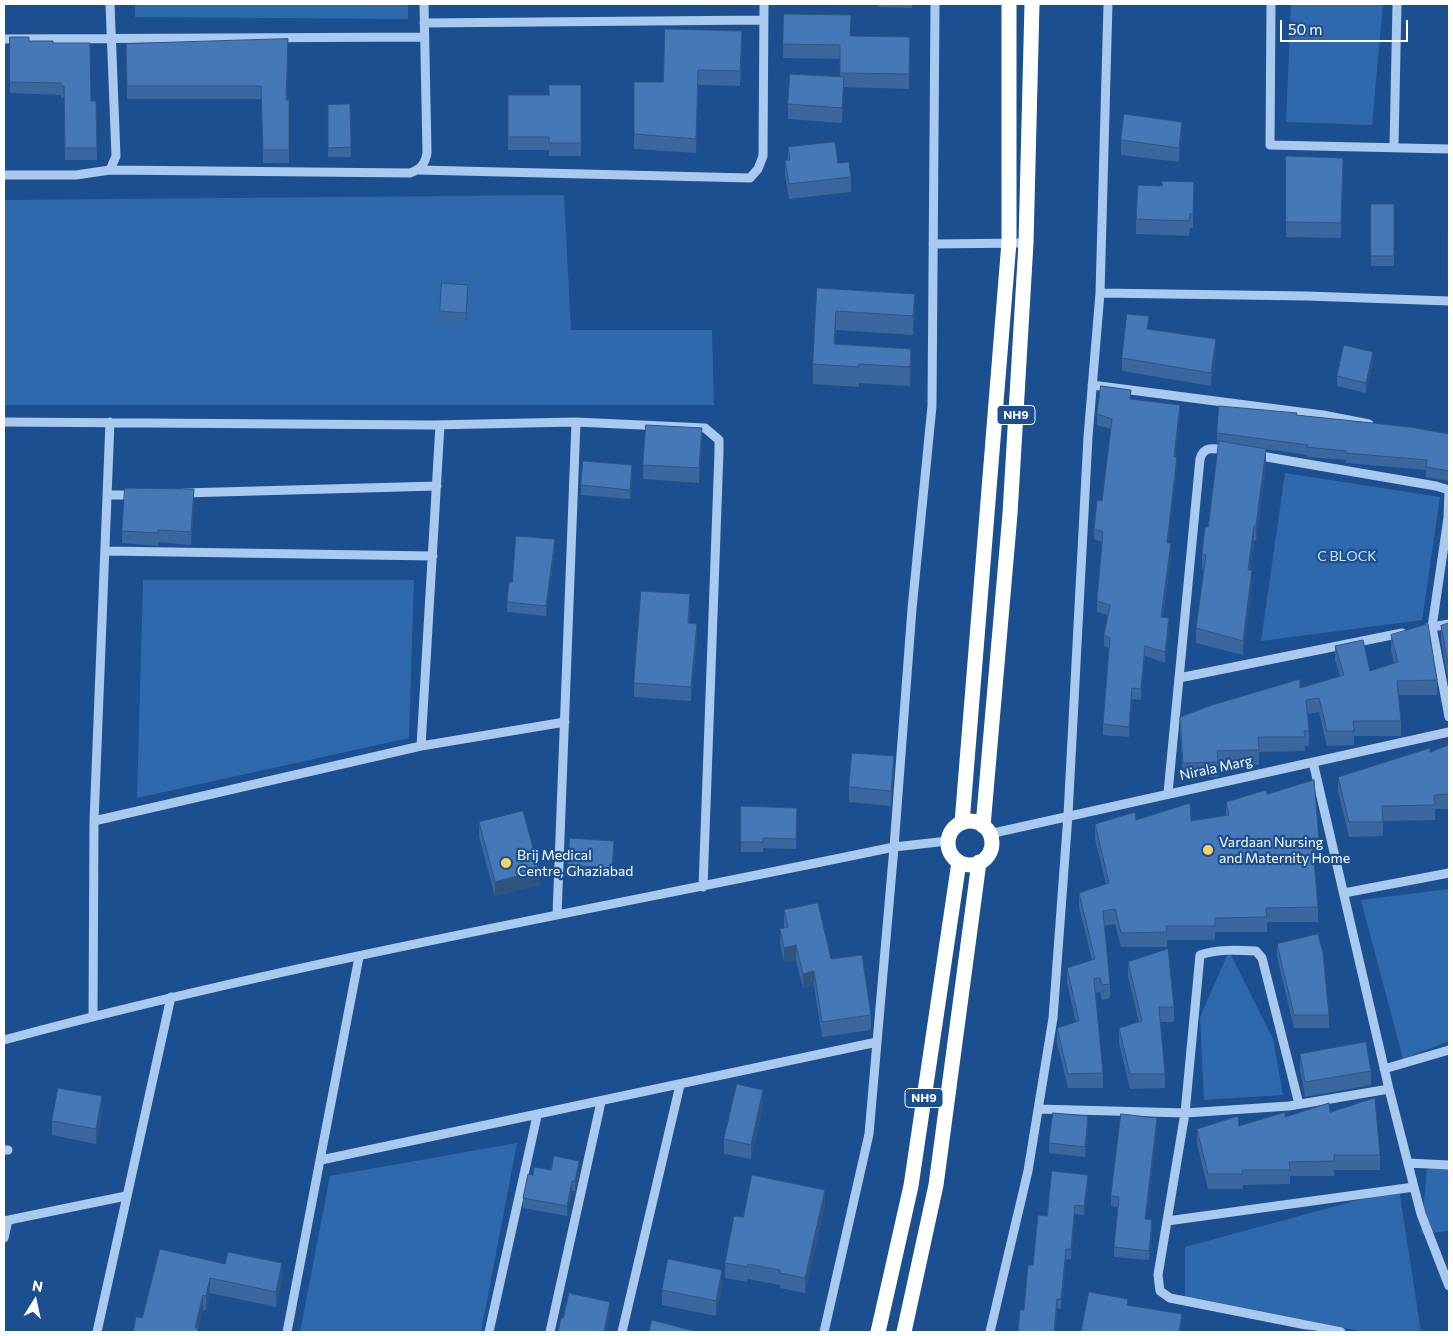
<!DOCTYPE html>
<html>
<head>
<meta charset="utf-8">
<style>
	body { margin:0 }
	#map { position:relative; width:1453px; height:1336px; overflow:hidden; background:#1b4f8f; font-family:Commissioner,sans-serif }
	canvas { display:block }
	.frame { position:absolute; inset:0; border:5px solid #fff; pointer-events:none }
	.north { position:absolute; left:10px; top:1276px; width:50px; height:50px; -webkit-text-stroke:4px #1b4f8f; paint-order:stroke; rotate:10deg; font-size:14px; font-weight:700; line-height:20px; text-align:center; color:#fff }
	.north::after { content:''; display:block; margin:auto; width:18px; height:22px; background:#fff; clip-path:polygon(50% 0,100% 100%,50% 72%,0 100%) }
	.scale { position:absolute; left:1280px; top:20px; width:128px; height:22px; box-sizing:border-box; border:2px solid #fff; border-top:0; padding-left:6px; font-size:15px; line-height:18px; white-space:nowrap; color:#fff; -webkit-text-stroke:4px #1b4f8f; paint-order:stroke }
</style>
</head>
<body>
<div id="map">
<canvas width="1453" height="1336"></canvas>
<div class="frame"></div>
<div class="north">N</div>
<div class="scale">50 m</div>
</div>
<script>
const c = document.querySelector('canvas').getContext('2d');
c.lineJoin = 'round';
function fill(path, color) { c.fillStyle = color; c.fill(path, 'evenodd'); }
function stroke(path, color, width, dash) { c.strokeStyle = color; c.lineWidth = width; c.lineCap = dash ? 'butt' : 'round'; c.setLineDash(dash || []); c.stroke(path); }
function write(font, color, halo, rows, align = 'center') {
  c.font = font + ' Commissioner,sans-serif'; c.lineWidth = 4.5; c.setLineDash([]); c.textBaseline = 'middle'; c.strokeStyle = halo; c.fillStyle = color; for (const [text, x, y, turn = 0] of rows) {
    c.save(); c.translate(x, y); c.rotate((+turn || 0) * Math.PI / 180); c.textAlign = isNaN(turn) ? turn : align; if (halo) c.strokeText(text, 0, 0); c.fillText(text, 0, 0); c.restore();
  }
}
fill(new Path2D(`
	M135 4H408V19L135 17Z
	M1291 4H1383L1372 125 1286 122Z
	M564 195 571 330H712L714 405H4V200Z
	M1285 473 1440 497 1422 620 1261 641Z
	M143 580H414L409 738 137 798Z
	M1449 889V1041L1403 1059 1361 900Z
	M1229 951 1273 1039 1283 1095 1204 1100 1200 1017Z
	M517 1143 481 1332H300L330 1176Z
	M1449 1168V1231L1421 1234 1427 1169Z
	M1399 1189 1421 1332H1366L1185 1301V1247Z`), '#2e69ad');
stroke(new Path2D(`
	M1271 4 1270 145 1449 149
	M424 23 764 20
	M4 39 424 37
	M1394 146 1397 4
	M110 170 410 173C421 169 425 164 427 153L424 4
	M418 170 750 178 758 169 763 156 764 4
	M4 175H76L110 170 116 156 110 4
	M933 244 1026 243
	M1100 293 1307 296 1449 301
	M1092 385 1323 415 1369 424
	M4 422 431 425 576 422 705 428 719 440V452L703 887
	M1255 455 1436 486 1449 490 1448 518 1432 627 1449 717
	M183 493 437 486
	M108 495H135
	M106 551 433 556
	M1427 628 1449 624
	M1179 678 1402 633
	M421 746 440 425
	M1313 762 1389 1089 1414 1187 1421 1214 1449 1286
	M1168 793 1200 459C1204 444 1217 449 1230 451
	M94 821 421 746 565 722
	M989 834 1449 732
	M1344 893 1449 873
	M557 915 576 422
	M93 1016 94 821 110 422
	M4 1040C297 961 597 909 894 847L948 841
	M1384 1069 1449 1050
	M1299 1104 1262 958 1256 951C1238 950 1217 949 1200 955L1185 1113 1158 1275 1160 1291 1170 1298 1341 1332
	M1038 1109 1185 1113 1289 1106 1389 1089
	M4 1150H8
	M321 1160 877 1042
	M1408 1163 1449 1165
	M4 1221 126 1196
	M1167 1221 1414 1187
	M4 1238 8 1220
	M97 1332 171 997
	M287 1332 359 957
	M489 1332 537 1116
	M550 1332 601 1102
	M622 1332 680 1085
	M824 1332 869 1134 894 847 912 609 932 406 935 4
	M990 1332 1028 1171 1053 1018 1068 815 1088 437 1100 293 1108 4`), '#a9c9ee', 9);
stroke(new Path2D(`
	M948 843a22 22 0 1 1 44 0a22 22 0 1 1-44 0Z
	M962 823 1009 242V4
	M983 826 1010 514 1026 243 1032 4
	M878 1332 911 1186 959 862
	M904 1332 936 1185 979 862`), '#fff', 15);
fill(new Path2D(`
	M878 4H912V8L878 7Z
	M784 14 850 36 910 37 909 89 844 87 842 123 788 119V104L840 77V59L783 58Z
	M10 37 29 41 53 43 91 101H96L97 160H65L64 98H61V95L10 93Z
	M288 39 287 100H289V163H263L261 99H127L126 44Z
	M742 46 740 86 698 85 696 153 634 149V82H663Z
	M581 85V156H549V150H508V95H549Z
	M350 104 351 157H328V105Z
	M1182 136 1179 162 1121 155V140Z
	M788 147 838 163 851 177V192L789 199 785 175V160H788Z
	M1286 156 1343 173 1341 238 1286 237Z
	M1194 197 1193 228H1190L1189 236 1136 234V219Z
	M1371 204H1394V266H1371Z
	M1448 232H1449V293H1448Z
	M817 288 915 313 913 335 836 330 835 344 911 349 910 386 859 383V387L813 384V364Z
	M468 294 466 323 440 321V311Z
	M1216 353 1211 386 1122 371V358Z
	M1373 362 1366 393 1337 386V376Z
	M1131 400 1180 416 1175 457 1177 468 1168 543 1171 554 1163 617 1169 628 1165 663 1145 656 1141 700 1132 699 1129 737 1103 735V724L1109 648 1104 646V635L1108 615 1097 612V601L1102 542 1094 539V529L1102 501 1111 429 1097 425V414Z
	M1297 415 1449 434V481L1426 477V470L1346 463V460L1307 457V455L1266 449V464L1256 541 1254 540 1250 570 1252 585 1243 655 1196 643V628L1204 570 1202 569V554L1208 527 1219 443H1217V433Z
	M702 443 699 483 643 479V465Z
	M632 475 630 499 581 495V485Z
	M194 502 191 545 158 542V546L122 543V531Z
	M555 549 546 616 507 612V602L512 582Z
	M690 607 689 623 697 637 691 701 634 697V683Z
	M1449 623V684L1441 640V626Z
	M1391 635 1437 680V695H1398L1401 721V736H1354V745L1327 746 1319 712 1308 714 1309 731V746H1305V751L1259 752V765H1218V777H1183L1180 731V717L1300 688 1340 676 1335 660V646L1370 671 1394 664 1391 650Z
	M1449 745V809H1435V820L1383 821V836L1349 837 1338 791V777L1430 752Z
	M894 771 891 806 849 802V787Z
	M1267 794 1319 838V852H1313L1318 907V922H1267V932H1215V940H1167V947H1121L1115 924 1104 926 1110 984V998L1102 1000 1100 992 1095 993 1103 1073V1088H1068L1057 1043V1028L1076 1022 1067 983V968L1092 960 1079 907V893L1106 884 1095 839V824L1136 820 1191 821 1226 815V802Z
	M741 806 797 818 796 849 763 848V852H741Z
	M479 822 539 885 495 896 479 837Z
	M614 851 612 878 568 875V865Z
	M784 910 831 959 871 1015V1030L822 1037 814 986 803 988 796 960 784 962 780 944V929L784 928Z
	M1277 944 1329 1015V1028H1294L1277 957Z
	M1128 962 1174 1007V1022H1160L1165 1074V1088L1130 1089 1119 1043V1028L1139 1022 1128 977Z
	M1300 1054 1371 1071V1085L1305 1097 1300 1069Z
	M763 1105 751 1159 724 1154V1139Z
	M102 1111 96 1144 52 1135V1121Z
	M1330 1112 1380 1155V1170H1334V1176H1290V1184L1243 1185V1189H1208L1197 1144V1129L1239 1126 1285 1117Z
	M1088 1126 1085 1157 1049 1153V1143Z
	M1157 1128 1146 1219 1152 1230 1149 1260 1114 1257V1247L1118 1207 1111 1206V1196Z
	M551 1170 579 1171 575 1191H572L567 1216 523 1208V1198Z
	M1088 1185 1084 1215 1075 1214 1071 1259H1066L1061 1309 1057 1308 1055 1332H1018L1047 1216Z
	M825 1205 805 1293 780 1288V1285L748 1279 747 1282 725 1278V1263L743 1217Z
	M225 1264 282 1278 276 1307 210 1293 206 1310H203L142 1318Z
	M722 1285 716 1316 662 1305V1290Z`), '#3a679d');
fill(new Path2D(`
	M844 77V92L842 123V108Z
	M1182 122V136L1179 162V148Z
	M468 285V294L466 323V313Z
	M915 294V313L913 335V316Z
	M836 311V330L834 363V344Z
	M1216 339V353L1211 386V373Z
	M911 349V368L910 386V367Z
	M1373 352V362L1366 393V383Z
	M1180 405V416L1174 467V457Z
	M702 428V443L699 483V468Z
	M1266 449V464L1256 541V526Z
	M1177 457V468L1167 553V543Z
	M632 465V475L630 499V490Z
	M194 489V502L191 545V532Z
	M1254 526V540L1248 584V570Z
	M555 539V549L546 616V606Z
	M1171 543V554L1161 628V617Z
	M1252 570V585L1243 655V641Z
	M1169 618V628L1165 663V652Z
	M697 624V637L691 701V687Z
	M1145 646V656L1141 700V689Z
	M1132 688V699L1129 737V727Z
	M894 756V771L891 806V791Z
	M614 841V851L612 878V868Z
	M539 870V885L495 896V882Z
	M796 945V960L784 962V948Z
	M814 971V986L803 988V974Z
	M763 1090V1105L751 1159V1145Z
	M102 1096V1111L96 1144V1129Z
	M1088 1116V1126L1085 1157V1147Z
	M1157 1118V1128L1145 1229V1219Z
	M579 1161V1171L575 1191V1181Z
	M1088 1175V1185L1084 1215V1206Z
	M572 1181V1191L567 1216V1206Z
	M825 1190V1205L805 1293V1278Z
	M1075 1205V1214L1071 1259V1249Z
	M1152 1220V1230L1149 1260V1251Z
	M1066 1249V1259L1061 1309V1299Z
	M282 1263V1278L276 1307V1292Z
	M722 1270V1285L716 1316V1301Z
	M210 1278V1293L206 1310V1296Z
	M203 1295V1310L198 1332H195V1328Z
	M1057 1299V1308L1055 1332H1054Z
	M610 1302V1312L606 1332H604Z
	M1182 1314V1326L1181 1332H1179Z`), '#305480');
const building = new Path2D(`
	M784 14 851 15 850 36 910 37 909 74 840 73V45L783 44Z
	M665 29 742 31 740 71 698 70 696 139 634 134V82H663Z
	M10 37H29V41H53V43H90L91 101H96L97 148H65L64 86H61V83L10 82Z
	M288 39 286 100H289V150H263L261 86H127L126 44Z
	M790 74 844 77 842 108 788 104Z
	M549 85H581V143H549V137H508V95H549Z
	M350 104 351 147 328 148V105Z
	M1124 114 1182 122 1179 148 1121 140Z
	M835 142 838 163 849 162 851 177 789 184 785 160H790L788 147Z
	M1286 156 1343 158 1341 223 1286 222Z
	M1162 181 1194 182 1193 214H1190L1189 221 1136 219 1138 185 1162 186Z
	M1371 204H1394V256H1371Z
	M1448 232H1449V279H1448Z
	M442 283 468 285 466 313 440 311Z
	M817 288 915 294 913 316 836 311 834 344 911 349 910 367 859 364V367L813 364Z
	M1127 314 1149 316 1147 329 1216 339 1211 373 1122 358Z
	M1344 345 1373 352 1366 383 1337 376Z
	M1101 386 1131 390 1130 399 1180 405 1174 457H1177L1167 543H1171L1161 617 1169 618 1165 652 1145 646 1141 689 1132 688 1129 727 1103 724 1110 638 1104 635 1110 605 1097 601 1103 532 1094 529 1097 500 1102 501 1112 419 1097 414Z
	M1219 406 1297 413 1296 415 1410 427 1449 434V471L1426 467 1427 460 1346 453V451L1307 447 1308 445 1217 433Z
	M646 425 702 428 699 468 643 465Z
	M1219 441 1266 449 1256 526H1254L1248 570H1252L1243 641 1196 628 1206 555 1202 554 1205 527H1208Z
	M583 461 632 465 630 490 581 485Z
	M125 488 194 489 191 532 158 530V533L122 531Z
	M516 536 555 539 546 606 507 602 509 582H512Z
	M641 591 690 594 688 623 697 624 691 687 634 683Z
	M1449 623V669L1441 626Z
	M1428 624 1437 680 1397 681 1401 721H1353L1354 731H1327L1319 698 1306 700 1309 731H1304L1305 737H1258L1259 750 1217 751 1218 762 1183 763 1180 717 1212 705 1300 679V688L1344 675 1335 646 1363 640 1370 671 1398 662 1391 635Z
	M1449 745V794L1434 795 1435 805 1382 806 1383 822H1349L1338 777 1430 748V752Z
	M852 753 894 756 891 791 849 787Z
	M1314 780 1319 838H1312L1318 907 1266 908 1267 917 1215 918V926H1166L1167 932 1121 933 1115 909 1103 911 1110 984 1102 985 1100 978 1094 979 1103 1073 1068 1074 1057 1028 1079 1021 1067 968 1095 959 1079 893 1109 883 1095 824 1135 812 1136 820 1190 803 1191 821 1229 815 1226 802 1266 790 1267 794Z
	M741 806 797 808 796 839 763 838V842H741Z
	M523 811 539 870 495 882 479 822Z
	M570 838 614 841 612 868 568 865Z
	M818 903 831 959 862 955 871 1015 822 1022 814 971 803 974 796 945 784 948 780 929 788 927 784 910Z
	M1318 934 1323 953 1329 1015H1294L1277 944Z
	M1168 949 1174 1007H1159L1165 1074H1130L1119 1028 1142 1021 1128 962Z
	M1366 1042 1371 1071 1305 1082 1300 1054Z
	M737 1084 763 1090 751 1145 724 1139Z
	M58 1088 102 1096 96 1129 52 1121Z
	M1375 1098 1380 1155H1334V1161L1289 1162 1290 1170H1242L1243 1174H1208L1197 1129 1238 1116 1239 1126 1285 1112V1117L1329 1103 1330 1112Z
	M1053 1113 1088 1116 1085 1147 1049 1143Z
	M1121 1114 1157 1118 1145 1219 1152 1220 1149 1251 1114 1247 1119 1197 1111 1196Z
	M554 1156 579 1161 575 1181H572L567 1206 523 1198 528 1174 533 1175 534 1167 551 1170Z
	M1052 1171 1088 1175 1084 1206 1075 1205 1071 1249H1066L1061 1299H1057L1054 1332H1018L1020 1310H1024L1028 1265H1033L1038 1215 1047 1216Z
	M752 1175 825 1190 805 1278 780 1273V1270L748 1264 747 1267 725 1263 734 1216 743 1217Z
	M160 1249 225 1264 228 1252 282 1263 276 1292 210 1278 206 1296 203 1295 195 1328H198L197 1332H133L136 1317 142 1318Z
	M668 1259 722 1270 716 1301 662 1290Z
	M1089 1292 1128 1299 1127 1305 1182 1314 1179 1332H1081Z
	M569 1293 610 1302 604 1332H558L561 1318H563Z
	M652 1320 698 1332H649Z
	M1307 1330 1323 1332H1306Z`);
fill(building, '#4478b7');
stroke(building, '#305480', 1);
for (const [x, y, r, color] of [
	[1208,850,6,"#ffd166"],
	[506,863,6,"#ffd166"]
]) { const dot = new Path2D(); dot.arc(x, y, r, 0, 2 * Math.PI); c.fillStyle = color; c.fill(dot); stroke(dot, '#1b4f8f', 2); }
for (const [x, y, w] of [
	[1016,415,38],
	[924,1098,38]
]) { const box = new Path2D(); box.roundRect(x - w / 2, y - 9.5, w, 19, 4); c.fillStyle = '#1b4f8f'; c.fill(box); stroke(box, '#fff', 1); }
write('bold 12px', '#fff', null, [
	["NH9",1016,415],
	["NH9",924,1098]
]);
write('14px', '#cfe3fa', '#1b4f8f', [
	["C BLOCK",1347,556]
]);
write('14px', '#fff', '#1b4f8f', [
	["Nirala Marg",1216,768,-12]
]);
write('14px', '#fff', '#1b4f8f', [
	["Vardaan Nursing",1219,842],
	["and Maternity Home",1219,858],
	["Brij Medical",517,855],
	["Centre, Ghaziabad",517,871]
], 'left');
</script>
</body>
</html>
